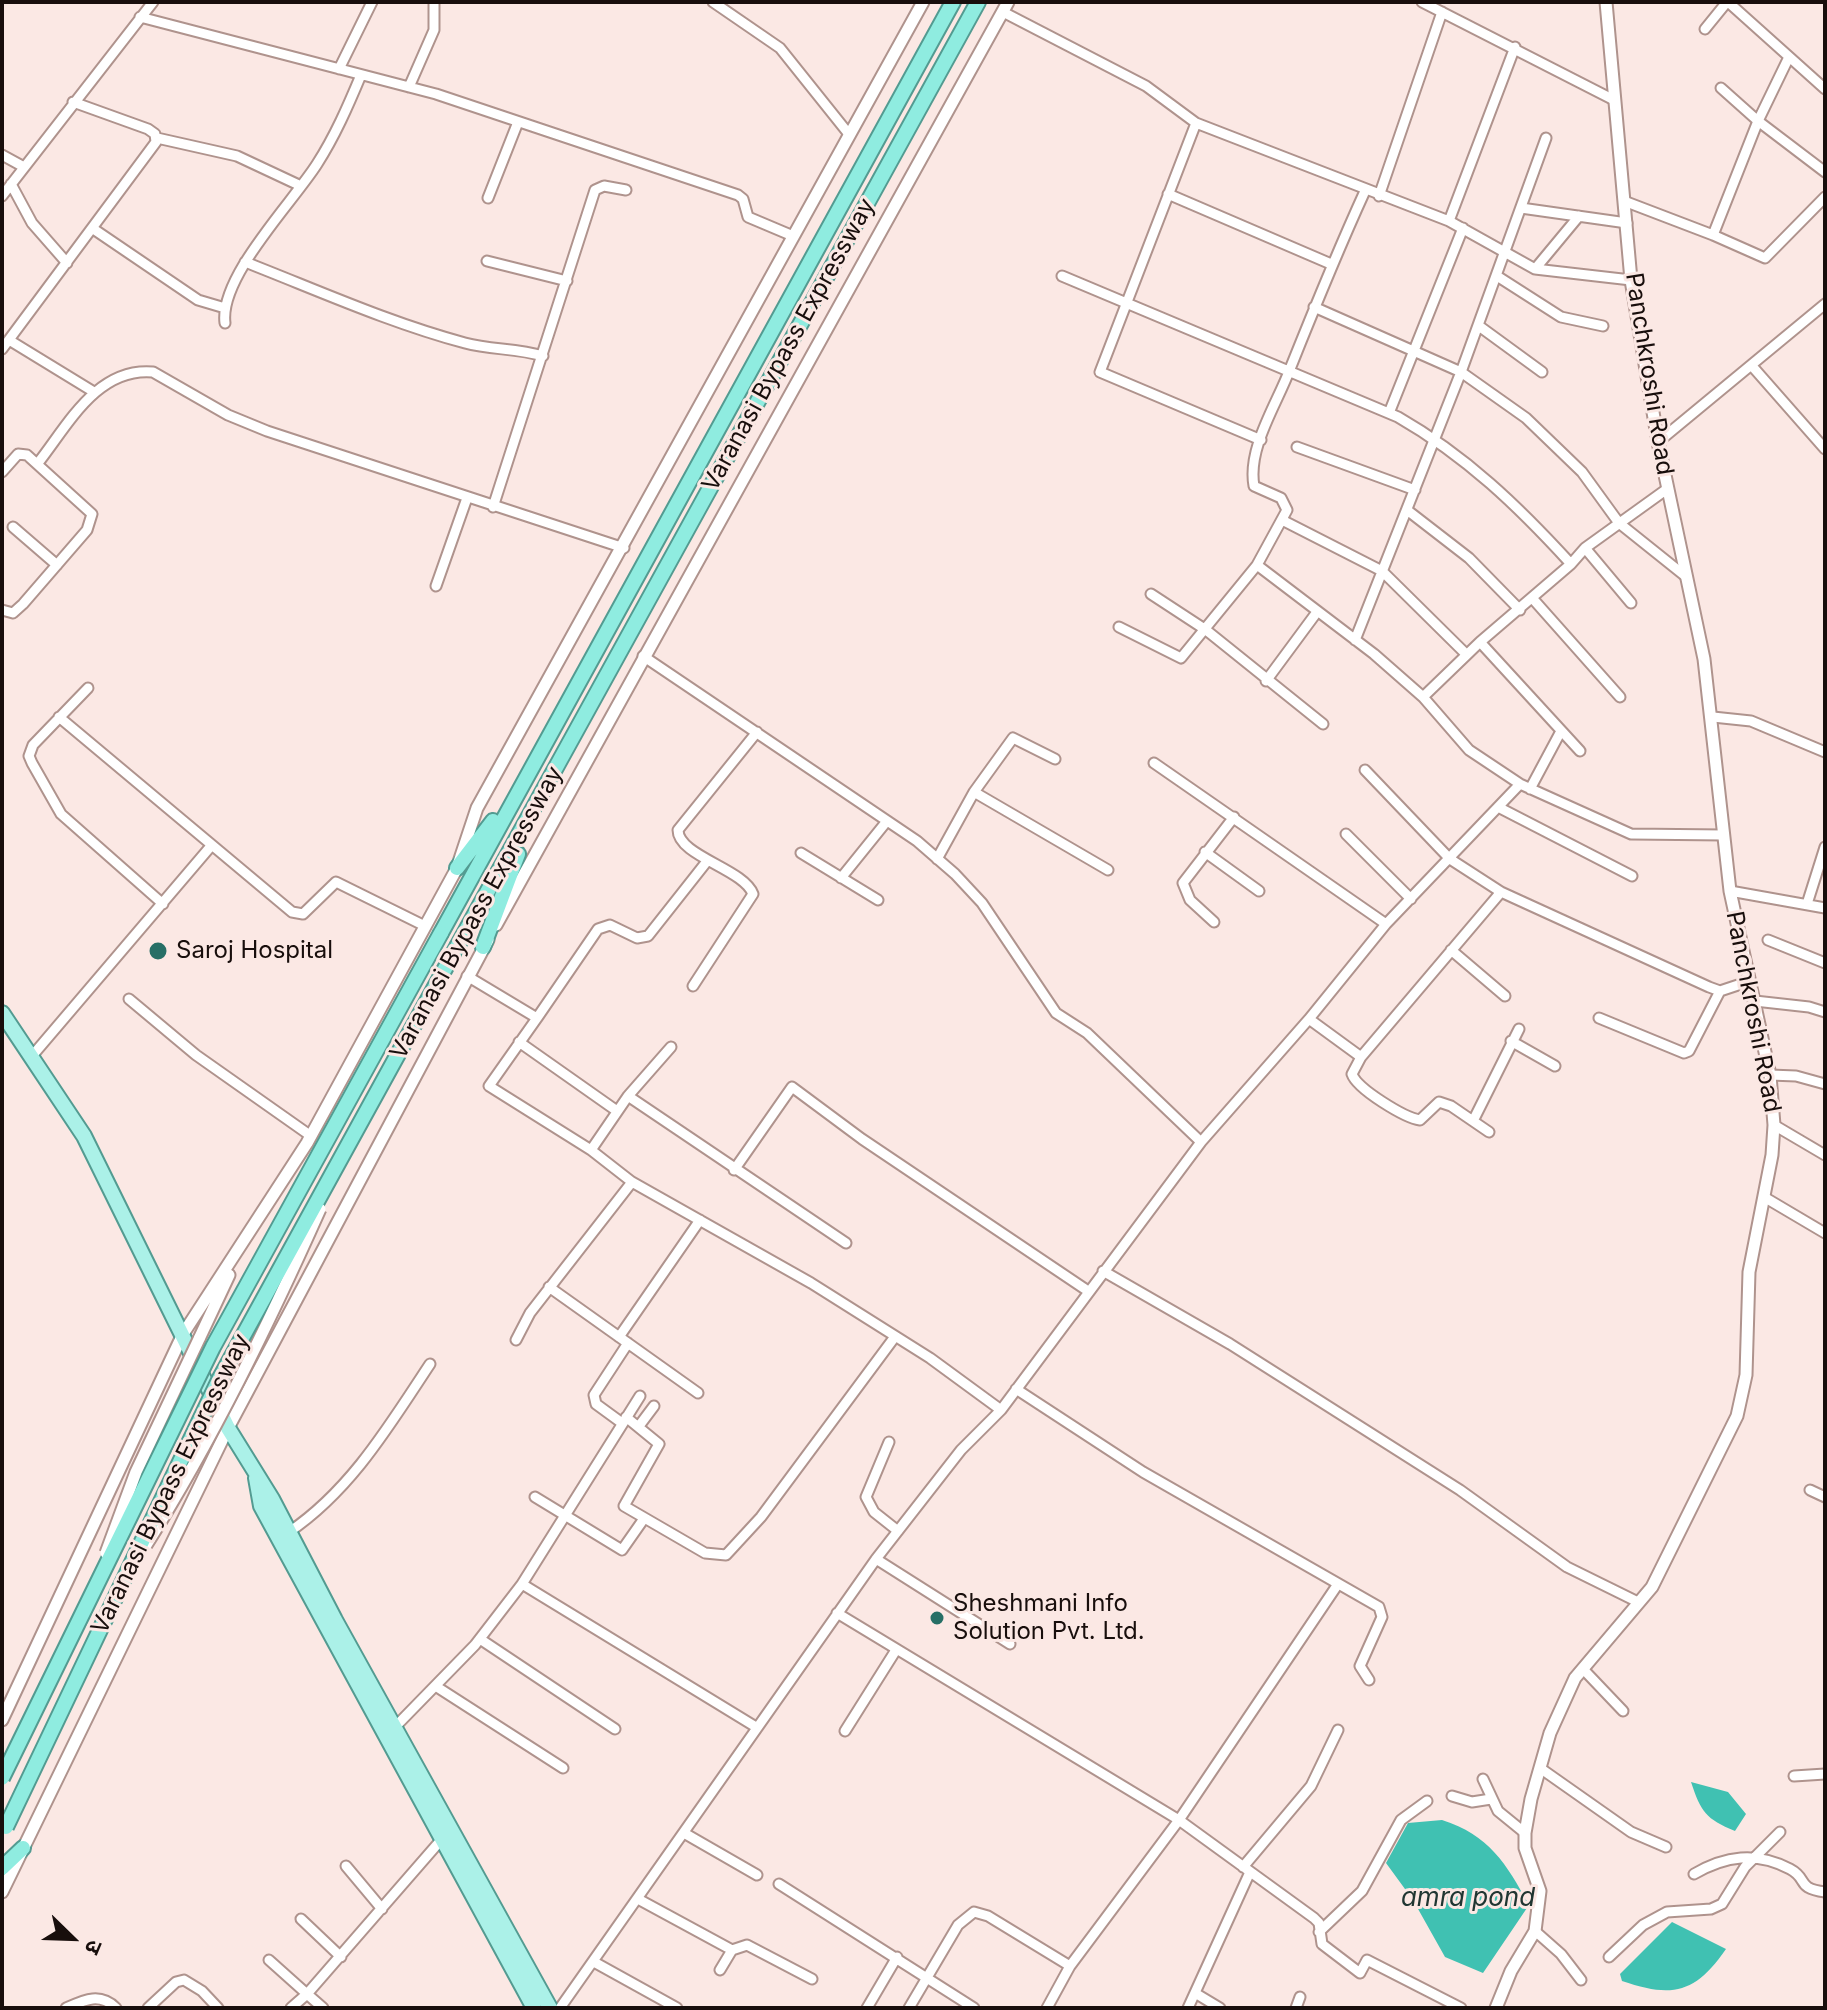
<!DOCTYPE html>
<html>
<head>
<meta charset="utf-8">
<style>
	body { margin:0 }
	#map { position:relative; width:1827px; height:2010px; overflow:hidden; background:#fbe8e4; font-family:Inter,"Noto Sans Devanagari",sans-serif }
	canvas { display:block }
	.frame { position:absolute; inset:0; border:4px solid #180e0c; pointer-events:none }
	.north { position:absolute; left:32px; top:1898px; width:80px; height:80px; -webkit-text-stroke:6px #fbe8e4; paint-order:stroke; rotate:113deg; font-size:22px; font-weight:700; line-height:32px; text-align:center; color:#180e0c }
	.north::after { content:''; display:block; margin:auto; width:28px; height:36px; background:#180e0c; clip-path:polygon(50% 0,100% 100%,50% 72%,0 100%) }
</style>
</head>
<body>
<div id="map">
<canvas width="1827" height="2010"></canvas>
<div class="frame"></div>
<div class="north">उ</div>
</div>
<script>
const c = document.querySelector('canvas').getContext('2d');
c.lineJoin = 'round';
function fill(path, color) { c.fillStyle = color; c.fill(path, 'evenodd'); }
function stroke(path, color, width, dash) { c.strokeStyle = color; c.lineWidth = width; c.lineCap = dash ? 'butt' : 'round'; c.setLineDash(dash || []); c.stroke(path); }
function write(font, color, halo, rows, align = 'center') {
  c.font = font + ' Inter,sans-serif'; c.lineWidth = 6; c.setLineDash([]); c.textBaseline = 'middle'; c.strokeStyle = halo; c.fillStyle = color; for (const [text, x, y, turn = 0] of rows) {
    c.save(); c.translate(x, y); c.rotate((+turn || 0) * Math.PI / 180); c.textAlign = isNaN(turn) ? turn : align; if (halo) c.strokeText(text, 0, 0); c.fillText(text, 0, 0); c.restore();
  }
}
fill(new Path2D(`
	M1691 1782 1728 1792 1746 1814 1735 1831C1706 1819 1701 1812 1691 1782Z
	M1442 1820C1489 1835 1506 1863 1529 1905L1483 1973 1445 1957 1413 1900 1386 1863 1408 1823Z
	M1672 1922 1726 1949C1695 1994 1672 1998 1622 1981L1620 1974Z`), '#40c1b2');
const minor = new Path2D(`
	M713 2 780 48 848 133
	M1422 2 1614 100
	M1728 2 1825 89
	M1003 12 1146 86 1196 123 1449 221 1535 269 1631 280
	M140 17 436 94 738 195 743 199 748 217 793 236
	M1705 29 1727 2
	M1789 57 1758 121 1825 172
	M339 69 372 2
	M409 87 434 30V2
	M1196 123 1100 372 1261 440
	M157 138 237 156 301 186
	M2 155 24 167
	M11 184 32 223 67 263
	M1365 191C1338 250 1314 309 1290 369 1277 404 1247 448 1254 486L1281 498 1287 510 1257 565 1374 654 1423 697 1469 750 1520 784
	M1168 194 1331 264
	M2 196 153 2
	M1379 196 1442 12
	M488 198 518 122
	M1624 201 1713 235 1758 121 1721 88
	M1521 208 1627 223
	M1449 221 1515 47
	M92 228 198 300 225 308
	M1713 235 1765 258 1825 197
	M487 261 567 281
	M245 262C317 290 390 323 465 343 491 350 517 348 543 356
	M1535 269 1579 216
	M1062 276 1398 417C1466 456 1518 506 1571 564
	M1497 276 1561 317 1603 326
	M1314 307 1461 372 1526 418 1582 472 1619 523 1684 575
	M225 323C219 277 293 202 317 164 335 136 348 106 361 75
	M1479 326 1542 372
	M9 340 94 392
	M2 349 156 142 155 134 148 129 73 102
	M1752 366 1825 449
	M1389 413 1463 228
	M1658 442 1825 304
	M1297 447 1415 490
	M38 463C68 425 97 367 153 372L228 415 267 431 624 548
	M2 472 18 454 27 455 92 514 87 530 23 604 13 613 2 610
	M493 507 595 190 604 186 626 190
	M1407 510 1469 558 1520 610
	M1282 520 1382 571 1466 654
	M13 527 57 565
	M1585 548 1667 489
	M436 586 467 498
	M1151 594 1206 630 1323 724
	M1533 599 1620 697
	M1119 627 1181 658 1257 565
	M1355 640 1461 372 1546 138
	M1480 642 1580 751
	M643 656 917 841 955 874 982 903 1056 1013 1087 1033 1201 1142
	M1266 681 1317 612
	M88 688 33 745 29 756 32 763 61 814 163 904
	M1423 697 1480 642 1571 564 1585 548 1631 603
	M59 717 292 912 303 914 336 882 425 926
	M1713 717 1751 721 1825 752
	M1154 763 1386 924 1520 784 1631 834 1724 835
	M1365 770 1450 859 1501 892 1709 987 1720 991 1750 981
	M1530 789 1561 731
	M974 792 1108 870
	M1498 807 1632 876
	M1346 834 1411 899
	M1205 852 1259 891
	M801 853 878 900
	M937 859 974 792 1013 738 1055 759
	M841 878 887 821
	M1730 891 1825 908
	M1807 904 1825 847
	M1214 922 1190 900 1183 883 1234 817
	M1768 940 1825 963
	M1451 950 1505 996
	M467 976 537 1018 489 1086 591 1150 628 1096 671 1047
	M693 986 753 894C744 869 678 856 678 830L757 732
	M129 999 196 1055 311 1136
	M1755 1001 1809 1007 1825 1012
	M537 1018 598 929 610 925 637 938 648 936 708 860
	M1599 1018 1684 1053 1689 1051 1720 991
	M1309 1019 1386 924
	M1511 1041 1555 1066
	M519 1042 617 1111
	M32 1056 211 846
	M1770 1075 1796 1076 1825 1084
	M628 1096 846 1243
	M1473 1121 1519 1029
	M1774 1125 1825 1155
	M1489 1132 1451 1106 1439 1102 1420 1120C1405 1118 1357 1089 1352 1074L1361 1057 1501 892
	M734 1170 792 1087 862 1139 1088 1291
	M632 1182 811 1283 930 1358 1001 1410
	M1764 1197 1825 1233
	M1103 1271 1230 1344 1460 1490 1567 1567 1638 1602
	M549 1287 698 1393
	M619 1337 700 1220
	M516 1340 530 1313 632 1182 591 1150
	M1016 1389 1143 1472 1379 1607 1382 1617 1360 1666 1369 1680
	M626 1417 659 1444 624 1506 705 1553 726 1555 761 1517 894 1338
	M622 1423 596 1404 594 1395 628 1343
	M639 1426 654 1406
	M889 1442 866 1497 874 1512 898 1531
	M1810 1490 1825 1497
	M535 1497 622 1550 643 1520
	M289 1532C351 1490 389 1426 430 1364
	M876 1559 1010 1644
	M522 1584 640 1396
	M837 1613 1179 1820 1314 1918 1319 1923 1322 1944 1360 1973 1367 1960 1461 2008
	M480 1639 615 1729
	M1583 1669 1623 1711
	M437 1687 563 1768
	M395 1727 475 1645 522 1584 756 1727
	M845 1731 896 1650
	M1540 1768 1631 1832 1666 1847
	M1794 1776 1825 1774
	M1483 1779 1498 1811 1525 1833
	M1452 1796 1472 1802 1491 1799
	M684 1833 757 1875
	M346 1866 382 1909
	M1243 1867 1311 1786 1338 1730
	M1694 1874C1725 1856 1756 1851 1790 1869 1809 1879 1795 1888 1825 1892
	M779 1884 974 2008
	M638 1899 732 1950
	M301 1919 341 1957
	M1535 1931 1561 1954 1581 1980
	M1319 1932 1362 1891 1401 1820 1427 1801
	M1609 1957 1643 1925 1667 1912 1711 1909 1722 1904 1745 1867 1780 1832
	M269 1960 307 1994 291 2008
	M594 1962 677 2008
	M720 1970 732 1950 747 1945 812 1979
	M1195 1993 1220 2008
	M66 2008C84 2000 100 1992 116 2008
	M148 2008 176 1982 184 1980 202 1991 218 2008
	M323 2008 307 1994 441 1840
	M560 2008 876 1559 961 1450 1001 1410 1201 1142 1309 1019 1361 1057
	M867 2008 897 1957
	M909 2008 958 1925 974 1912 988 1916 1070 1966
	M1047 2008 1070 1966 1179 1820 1338 1584
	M1188 2008 1250 1872
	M1296 2008 1300 1997`);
const tertiary = new Path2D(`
	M496 925 1008 2
	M199 1339 229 1275
	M2 1720 183 1334 307 1143 457 868 477 808 923 2
	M2 1892 228 1428 488 940
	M1496 2008 1511 1971 1535 1931 1540 1891 1525 1848V1833L1531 1799 1550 1733 1575 1678 1652 1587 1737 1416 1746 1375 1749 1272 1772 1155 1774 1125 1770 1075 1730 891 1704 659 1658 442 1631 280 1606 2`);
const primary = new Path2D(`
	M2 1013 84 1136 228 1428 272 1499 335 1620 550 2008
	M256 1478 261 1506 534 2008`);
const trunk = new Path2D(`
	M457 868 493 821
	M441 933 953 2
	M458 945 978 2
	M483 947 518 854
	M2 1868 23 1848`);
stroke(minor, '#af938d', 13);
stroke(tertiary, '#af938d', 15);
stroke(primary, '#539b91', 18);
stroke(trunk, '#539b91', 18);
stroke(minor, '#fff', 9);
stroke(tertiary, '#fff', 11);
stroke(primary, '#abf1e8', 14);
stroke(trunk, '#8fece0', 14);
const tertiaryBridge = new Path2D(`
	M146 1545C213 1439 269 1323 320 1209
	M106 1553 136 1472 199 1339`);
const trunkBridge = new Path2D(`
	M2 1778 213 1347 441 933
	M6 1827 220 1378 458 945`);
stroke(tertiaryBridge, '#af938d', 15, []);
stroke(trunkBridge, '#539b91', 18, []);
stroke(tertiaryBridge, '#fff', 11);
stroke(trunkBridge, '#8fece0', 14);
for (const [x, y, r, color] of [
	[158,951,10,"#276f66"],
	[937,1618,8,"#276f66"]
]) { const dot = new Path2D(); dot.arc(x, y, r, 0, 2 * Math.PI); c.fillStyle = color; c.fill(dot); stroke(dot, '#fbe8e4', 3); }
write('24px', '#180e0c', '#fbe8e4', [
	["Varanasi Bypass Expressway",789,345,-61],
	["Panchkroshi Road",1649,374,81],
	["Varanasi Bypass Expressway",477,913,-61],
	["Panchkroshi Road",1753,1012,79],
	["Varanasi Bypass Expressway",171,1484,-64]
]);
write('24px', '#180e0c', '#fbe8e4', [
	["Saroj Hospital",176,951],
	["Sheshmani Info",953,1604],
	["Solution Pvt. Ltd.",953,1632]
], 'left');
write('italic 26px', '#203632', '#fbe8e4', [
	["amra pond",1468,1898]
]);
</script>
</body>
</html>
